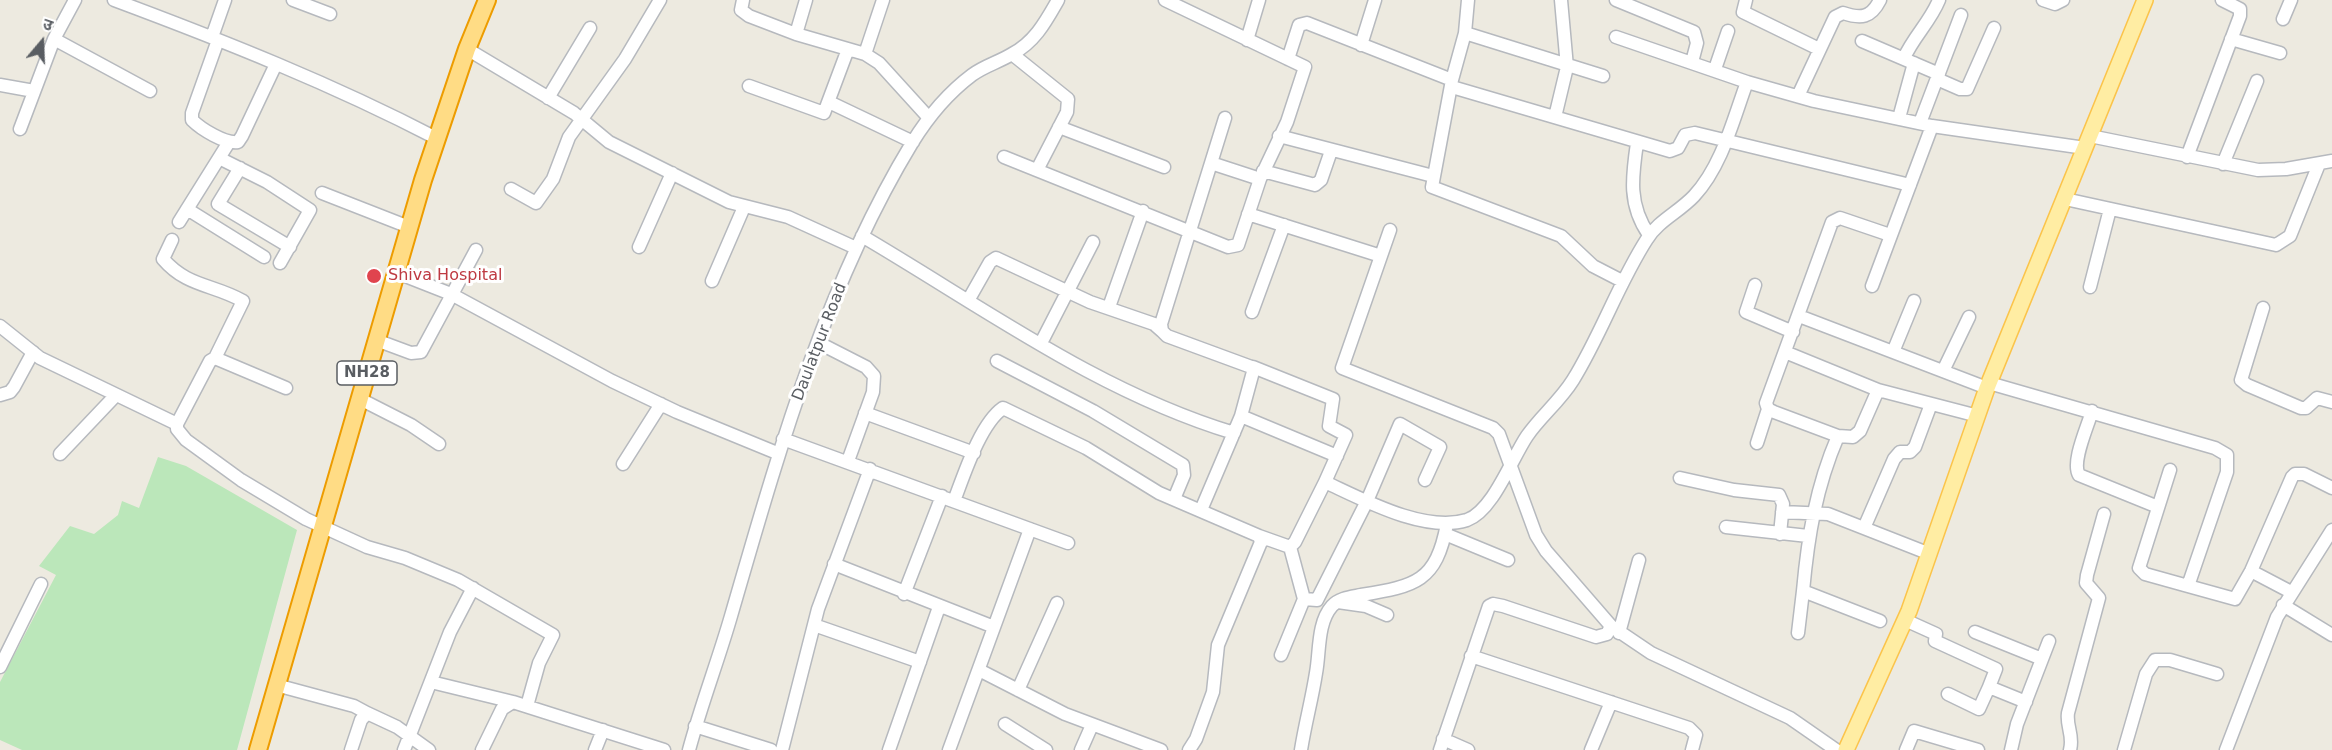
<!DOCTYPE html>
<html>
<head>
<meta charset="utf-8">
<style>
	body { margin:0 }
	#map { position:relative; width:2332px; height:750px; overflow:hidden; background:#edeae0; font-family:"DejaVu Sans","Noto Sans Devanagari",sans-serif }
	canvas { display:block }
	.north { position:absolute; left:12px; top:12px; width:60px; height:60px; -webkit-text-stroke:4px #fff; paint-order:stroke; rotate:19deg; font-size:16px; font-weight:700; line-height:24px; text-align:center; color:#595d62 }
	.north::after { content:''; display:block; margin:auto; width:21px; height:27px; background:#595d62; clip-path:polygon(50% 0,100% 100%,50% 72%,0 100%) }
</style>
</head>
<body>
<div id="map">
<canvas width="2332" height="750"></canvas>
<div class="north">उ</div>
</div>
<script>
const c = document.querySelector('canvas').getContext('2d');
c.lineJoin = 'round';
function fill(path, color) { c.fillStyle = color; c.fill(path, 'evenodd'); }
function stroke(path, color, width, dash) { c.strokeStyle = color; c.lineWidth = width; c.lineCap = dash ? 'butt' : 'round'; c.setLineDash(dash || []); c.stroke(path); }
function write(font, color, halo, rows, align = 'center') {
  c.font = font + ' "DejaVu Sans",sans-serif'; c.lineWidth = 6; c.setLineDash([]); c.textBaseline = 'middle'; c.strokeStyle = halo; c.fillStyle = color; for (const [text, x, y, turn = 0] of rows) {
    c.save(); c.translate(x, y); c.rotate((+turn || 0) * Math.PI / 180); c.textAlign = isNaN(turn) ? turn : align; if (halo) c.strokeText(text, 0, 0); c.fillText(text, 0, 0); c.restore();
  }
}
fill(new Path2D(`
	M158 457 186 466 297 530 237 750H22L0 740V682L56 575 39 566 70 526 94 534 118 515 122 501 139 508Z`), '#bbe7ba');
const minor = new Path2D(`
	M114 0C224 41 332 84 436 138
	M293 0 330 14
	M743 0 741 10 749 16 796 34 865 54 879 63 929 118
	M1468 0 1465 33 1452 80 1432 187 1561 236 1593 266 1622 281
	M1616 0 1694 32 1697 43 1692 62
	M1746 0 1743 12 1819 49
	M2043 0 2055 4 2063 0
	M2283 19 2291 0
	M1465 33 1603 76
	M796 34 806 0
	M212 37 225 0
	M1616 37 1747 82 1814 101 1932 126 2085 148
	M54 39 150 91
	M2231 39 2280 53
	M218 40 192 113V120C201 129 225 144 238 142L242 136 276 64
	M1247 40 1259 0
	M1862 41 1939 74
	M1361 45 1375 0
	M467 49 574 113 609 142 729 202 788 217 856 248
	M865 54 883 0
	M1012 54 1068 99 1067 112 1037 170
	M1904 58C1914 36 1930 22 1939 0
	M1288 59 1299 25 1307 23 1452 80
	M1715 69 1728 31
	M1937 79 1960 89H1967L1994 28
	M0 85 34 91
	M749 86 824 113 848 49
	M1452 87 1670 151 1678 148 1685 135 1695 133 1910 185
	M1798 96 1835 17 1843 13C1861 19 1871 18 1880 0
	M548 98 590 28
	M829 102 913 142
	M1555 117 1567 67 1561 0
	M1899 118 1914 63
	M1920 123 1961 15
	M1059 127 1164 167
	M20 129 54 39 75 0
	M1279 136 1433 176
	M2090 136 2258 170 2286 169 2332 161
	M1637 143C1632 177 1628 205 1649 235
	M1004 157 1228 247 1238 245 1260 179 1287 122 1305 67 1165 0
	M2187 157 2240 16V9L2222 0
	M219 158 267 182 310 210 280 263
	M1211 163 1260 179
	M2223 164 2257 81
	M240 168 218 204 290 247
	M1263 171 1315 185 1321 180 1331 151
	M511 189 536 203 553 179 569 137 625 59 660 0
	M322 193 409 227
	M2065 199 2276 245 2290 236 2319 164
	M187 209 264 257
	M1248 214 1381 256
	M179 222 229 142
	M1390 230 1342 368 1493 428 1499 434 1536 535 1546 551 1611 626 1651 653 1790 718 1836 750
	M862 236C983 307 1098 392 1234 433
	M172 240 163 259C187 287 213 284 243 301L215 358
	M639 247 672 173
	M395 272 451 294 612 381 677 412 777 453
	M712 281 744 207
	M1755 285 1746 312 1793 332
	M1872 286 1932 126
	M2090 287 2110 209
	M969 299 990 262 996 258 1090 302 1154 324 1162 331
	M1109 307 1143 211
	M2263 308 2241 380 2247 385 2301 408H2306L2317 398 2332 402
	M1252 312 1284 225
	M1799 316 1987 388
	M0 326 40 358 177 424
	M376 340 411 353 421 352 476 250
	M819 343 866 367 874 376 873 392 848 461
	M1041 343 1093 242
	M1785 352 1878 390 1860 431 1853 437 1838 436C1816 487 1808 536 1803 591L1880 621
	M1893 352 1914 301
	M997 361 1093 411 1183 465 1184 475 1174 499
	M1253 367 1333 399 1329 426 1346 435 1325 482
	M1943 371 1969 317
	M1989 383 2215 448 2227 455V472L2188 586 2235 599 2251 571 2292 477 2295 474H2304L2332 488
	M286 388 215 358 210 361 177 424V429L186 440 241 480 306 519 367 547 405 558 458 580 553 635 539 663 527 706
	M1878 390 1978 416
	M0 395 10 392 14 387 33 352
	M360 399 411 425 439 444
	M2092 411C2088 426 2071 462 2079 475L2158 507
	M865 413 974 453
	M1241 416 1337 456
	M1838 436 1774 412 1768 409 1766 403 1832 222 1840 218 1890 235
	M783 439 1068 543
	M1757 443 1768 409
	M60 454 116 395
	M623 464 661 404
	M2170 470 2139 568 2145 574 2188 586
	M1680 478 1734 490 1779 495 1783 504 1780 534
	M954 501C964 475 980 424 1003 408L1086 448 1159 493 1259 536 1261 542 1218 645 1213 692 1196 739 1189 750
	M1201 510 1241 416 1254 368 1167 336 1162 331 1161 324 1225 118
	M1782 512 1828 514 1930 554
	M1726 527 1808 536
	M1864 528 1894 459 1900 452H1910L1915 447 1931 404
	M1445 534 1508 560
	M1259 536 1290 547 1295 542 1325 482C1364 500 1424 533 1467 520 1493 511 1512 458 1527 436 1541 416 1560 401 1573 380 1601 335 1618 284 1647 239 1658 221 1679 212 1694 196 1722 166 1733 120 1747 82
	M834 564 994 627
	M2251 571 2291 592
	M904 594 942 496
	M1304 599 1317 600 1367 501 1400 424 1440 447 1425 480
	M1338 602 1366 606 1387 615
	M2283 605 2332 635
	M1905 620 1936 634 1935 641 1996 669 1989 687 2026 702
	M814 625 920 662
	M1975 632 2042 659
	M1619 633 1639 560
	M1798 633 1803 591
	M1281 655 1304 599 1290 547
	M1471 656 1689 728 1696 735 1692 750
	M0 667 41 584
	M979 670 1065 714 1161 750
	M431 682 513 702
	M276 685 354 706 367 713
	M1018 690 1057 603
	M1948 694 1979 709 1989 687
	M1005 724 1046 750
	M695 726 771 750
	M1443 739 1468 750
	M351 750 361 720 367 713 397 727 429 750
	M404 750 450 632 473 588
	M482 750 502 709 513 702 664 750
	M595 750 603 730
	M689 750C701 705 718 661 731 616 778 454 824 288 912 143 928 117 948 93 972 75 984 66 999 62 1012 54 1035 42 1046 21 1058 0
	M782 750 818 609 870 469
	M889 750 939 607
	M949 750 1030 529
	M1081 750 1092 725
	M1301 750C1305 724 1312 699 1316 673 1320 652 1317 623 1332 606 1339 598 1351 597 1361 595 1416 586 1436 582 1447 524
	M1440 750 1489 606 1493 604 1503 606 1596 637 1607 634 1611 626
	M1591 750 1611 702
	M1906 750 1914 731 1978 750
	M2011 750 2017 724 2049 641
	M2070 750C2074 735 2066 727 2068 713L2099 598 2086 583 2087 575 2104 514
	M2124 750 2146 674 2155 660H2170L2217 674
	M2226 750 2277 617 2332 530`);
const major = new Path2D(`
	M1846 750 1909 611 1987 388 2145 0`);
const highway = new Path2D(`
	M258 750 423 180 467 49 487 0`);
stroke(minor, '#b6b9be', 15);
stroke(major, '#fbc44b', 18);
stroke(highway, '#ed9c00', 20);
stroke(minor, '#fff', 12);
stroke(major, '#ffeda3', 15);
stroke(highway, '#ffdc85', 16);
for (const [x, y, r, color] of [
	[374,276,8,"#e0444e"]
]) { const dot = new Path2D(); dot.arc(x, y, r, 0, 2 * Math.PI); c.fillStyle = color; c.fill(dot); stroke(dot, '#fff', 2); }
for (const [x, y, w] of [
	[367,373,60]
]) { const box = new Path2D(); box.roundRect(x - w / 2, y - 12, w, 24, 4.5); c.fillStyle = '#fff'; c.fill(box); stroke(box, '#595d62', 1.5); }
write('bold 15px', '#595d62', null, [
	["NH28",367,373]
]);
write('16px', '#be3a42', '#fff', [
	["Shiva Hospital",388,276]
], 'left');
write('16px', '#595d62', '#fff', [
	["Daulatpur Road",820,342,-69]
]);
</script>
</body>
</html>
